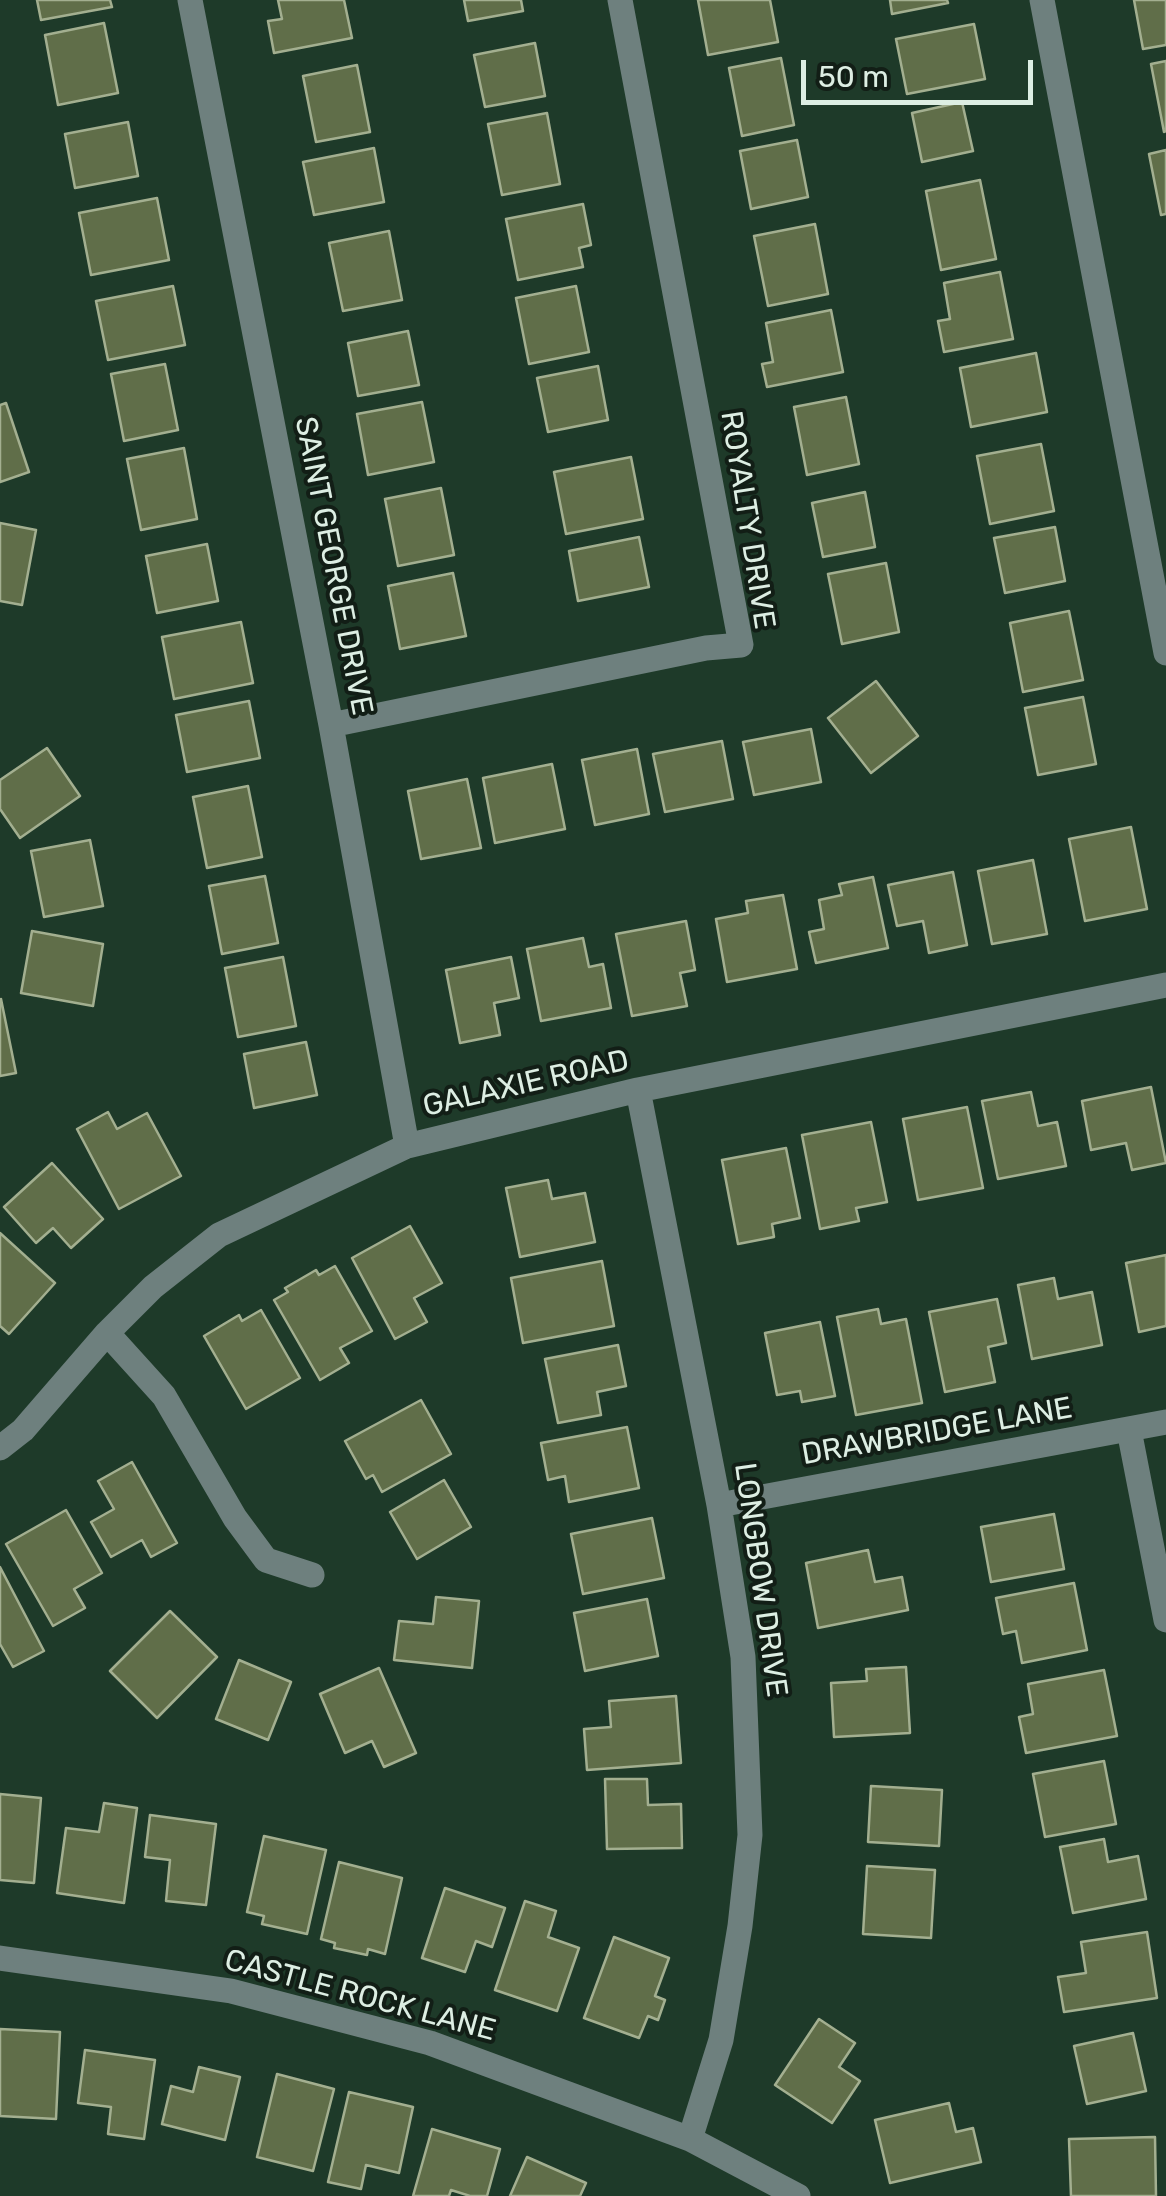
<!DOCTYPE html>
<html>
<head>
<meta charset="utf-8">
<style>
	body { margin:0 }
	#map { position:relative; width:1166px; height:2196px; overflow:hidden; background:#1e3a29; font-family:Rubik,sans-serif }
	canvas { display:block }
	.scale { position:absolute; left:801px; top:60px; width:232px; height:45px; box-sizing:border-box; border:5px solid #ddeee3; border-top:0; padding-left:12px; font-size:30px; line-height:35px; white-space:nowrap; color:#ddeee3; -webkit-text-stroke:8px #121e16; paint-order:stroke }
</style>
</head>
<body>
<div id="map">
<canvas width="1166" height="2196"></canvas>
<div class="scale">50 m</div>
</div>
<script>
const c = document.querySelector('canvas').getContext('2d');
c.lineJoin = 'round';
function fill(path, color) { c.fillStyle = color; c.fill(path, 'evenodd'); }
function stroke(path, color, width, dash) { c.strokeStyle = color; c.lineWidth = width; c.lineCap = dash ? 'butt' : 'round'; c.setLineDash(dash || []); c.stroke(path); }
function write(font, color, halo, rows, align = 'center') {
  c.font = font + ' Rubik,sans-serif'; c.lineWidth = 8; c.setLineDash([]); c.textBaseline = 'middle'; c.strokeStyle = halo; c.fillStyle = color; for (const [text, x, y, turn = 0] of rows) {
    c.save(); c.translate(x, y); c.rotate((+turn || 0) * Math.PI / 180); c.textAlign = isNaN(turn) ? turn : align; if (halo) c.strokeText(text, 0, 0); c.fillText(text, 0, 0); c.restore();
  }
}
const building = new Path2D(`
	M37 0H110L112 7 41 20Z
	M278 0H344L352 38 274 53 268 21 282 19Z
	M464 0H521L523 11 468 21Z
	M698 0H770L778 42 708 55Z
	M890 0H947L948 3 892 14Z
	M1134 0H1166V45L1143 49Z
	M104 23 118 93 58 105 45 35Z
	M974 24 985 79 907 94 896 39Z
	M535 43 545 96 485 107 474 55Z
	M781 58 794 125 742 136 729 68Z
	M1166 61V131L1164 132 1151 64Z
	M357 65 370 132 316 142 303 76Z
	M962 102 973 151 922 162 912 113Z
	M547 113 560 184 502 195 488 124Z
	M128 122 138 176 75 188 65 134Z
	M797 140 808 197 751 209 740 151Z
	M374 148 384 202 314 215 303 162Z
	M1166 150V214L1161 215 1149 154Z
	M980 180 996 259 941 270 926 191Z
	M157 198 169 260 91 275 79 213Z
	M583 204 591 245 579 248 583 267 518 280 506 219Z
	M815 224 828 294 768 306 754 236Z
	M389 231 402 300 343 311 329 243Z
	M1000 272 1013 339 944 352 938 321 950 319 944 283Z
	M173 286 185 345 108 360 96 301Z
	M576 286 589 352 529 364 516 298Z
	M831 310 843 372 767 387 762 364 773 362 766 323Z
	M408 331 419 385 358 396 348 343Z
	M1036 353 1047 412 971 427 960 368Z
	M165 364 178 430 124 441 111 374Z
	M598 366 608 420 548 432 537 378Z
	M846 397 859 464 807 475 794 407Z
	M422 402 434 462 368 475 357 414Z
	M6 403 29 472 0 482V405Z
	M1041 444 1054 511 990 524 977 456Z
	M184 448 197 519 141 530 127 459Z
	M631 457 643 519 566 534 554 472Z
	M441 488 454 555 398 566 385 499Z
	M865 492 875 547 823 557 812 503Z
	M0 523 36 530 22 605 0 601Z
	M1055 527 1065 581 1005 593 994 538Z
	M639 537 649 587 578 601 569 551Z
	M207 544 218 601 157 613 146 556Z
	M886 563 899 632 842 644 828 574Z
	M453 573 466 636 400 649 388 586Z
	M1069 611 1083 680 1023 692 1010 623Z
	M241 622 253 683 174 699 162 637Z
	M876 681 918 736 871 773 828 718Z
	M1083 697 1096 764 1038 775 1025 708Z
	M249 701 260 758 187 772 176 715Z
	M811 729 821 782 754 795 743 742Z
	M722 741 733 799 665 812 653 754Z
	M47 748 80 796 20 838 0 809V780Z
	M637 749 649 814 595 825 582 760Z
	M552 764 565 829 495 843 483 778Z
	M467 779 481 848 421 859 408 791Z
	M248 786 262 857 207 868 193 797Z
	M1131 827 1147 909 1085 921 1069 839Z
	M90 840 103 906 44 917 31 851Z
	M1033 860 1047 934 992 944 978 871Z
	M953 872 967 945 929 953 923 921 897 926 888 885Z
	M265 876 278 943 222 954 209 886Z
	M873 877 888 948 816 963 809 932 824 929 819 900 842 895 839 884Z
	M783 895 797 969 727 982 716 919 748 913 746 901Z
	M686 921 695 970 680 973 687 1006 632 1016 616 934Z
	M32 931 103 944 93 1006 21 993Z
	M583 938 589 967 603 964 611 1008 541 1021 527 949Z
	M283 957 296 1026 238 1037 225 968Z
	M511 957 519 998 494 1003 500 1035 460 1043 446 970Z
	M1 999 16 1073 0 1076V1000Z
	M306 1042 317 1095 254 1108 244 1054Z
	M1151 1087 1166 1163 1132 1170 1126 1143 1091 1150 1082 1101Z
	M1031 1092 1038 1126 1057 1122 1066 1166 998 1179 982 1101Z
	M967 1107 983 1188 918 1200 903 1119Z
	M108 1112 117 1129 147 1113 181 1176 119 1209 77 1129Z
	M871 1122 887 1202 856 1208 859 1221 820 1229 802 1135Z
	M786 1148 800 1218 772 1224 774 1237 738 1244 722 1160Z
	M52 1163 103 1219 71 1248 53 1228 36 1243 4 1207Z
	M548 1180 552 1199 585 1193 595 1242 520 1257 506 1188Z
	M410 1226 442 1283 414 1298 427 1322 395 1339 352 1258Z
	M0 1233 55 1283 9 1334 0 1326Z
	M1166 1255V1326L1139 1332 1126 1263Z
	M602 1261 614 1326 523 1343 511 1278Z
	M335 1266 372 1331 340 1348 349 1363 320 1380 274 1300 288 1292 285 1288 316 1270 319 1275Z
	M1054 1278 1058 1299 1092 1292 1102 1345 1032 1359 1018 1285Z
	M997 1299 1006 1343 988 1347 995 1382 945 1392 929 1312Z
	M878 1309 881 1324 906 1319 922 1403 856 1415 837 1317Z
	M261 1310 300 1378 246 1409 204 1336 239 1315 242 1321Z
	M820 1322 835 1396 802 1402 800 1391 777 1395 765 1333Z
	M618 1345 626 1386 597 1392 601 1415 558 1423 545 1359Z
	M421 1400 451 1454 382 1492 373 1475 366 1479 345 1441Z
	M627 1427 639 1488 569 1502 565 1476 548 1480 541 1443Z
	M132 1462 177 1543 151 1557 142 1540 111 1557 91 1522 114 1509 98 1481Z
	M444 1480 471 1527 417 1559 390 1512Z
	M66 1510 102 1573 74 1589 85 1608 53 1626 6 1544Z
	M1054 1514 1064 1569 991 1582 981 1527Z
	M652 1518 664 1578 583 1594 571 1534Z
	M868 1550 875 1582 902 1577 908 1610 818 1628 806 1563Z
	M0 1567 44 1651 13 1667 0 1644Z
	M1074 1583 1087 1650 1022 1663 1016 1631 1003 1634 996 1598Z
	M436 1597 479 1601 472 1668 394 1660 399 1621 433 1624Z
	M647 1599 658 1656 585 1671 574 1613Z
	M170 1611 217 1657 157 1718 110 1671Z
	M239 1660 291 1682 268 1740 216 1719Z
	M906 1667 910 1733 834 1737 831 1683 867 1681 866 1669Z
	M379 1668 416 1753 384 1767 372 1741 345 1753 320 1694Z
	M1104 1670 1117 1736 1026 1753 1019 1717 1033 1714 1028 1684Z
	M676 1696 681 1763 587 1770 584 1729 611 1727 609 1701Z
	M1104 1761 1116 1824 1045 1837 1033 1774Z
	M605 1779H647L648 1805 681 1804 682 1848 607 1849Z
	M871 1786 942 1790 939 1846 868 1842Z
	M0 1794 41 1798 34 1883 0 1880Z
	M104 1803 137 1808 124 1903 57 1893 66 1828 99 1832Z
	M150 1815 216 1824 206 1905 166 1901 170 1860 145 1857Z
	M264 1836 326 1850 307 1934 262 1924 264 1916 247 1912Z
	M1104 1839 1108 1862 1138 1856 1146 1899 1073 1913 1060 1847Z
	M339 1862 402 1878 385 1954 368 1949 367 1955 334 1948 335 1943 321 1939Z
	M867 1866 935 1870 931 1938 863 1934Z
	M445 1888 505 1908 492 1947 476 1941 465 1972 422 1958Z
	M525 1901 556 1911 548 1937 579 1948 557 2011 495 1990Z
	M1147 1932 1157 1998 1064 2012 1058 1977 1086 1973 1081 1942Z
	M614 1937 669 1958 655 1996 665 2000 658 2020 648 2016 639 2038 584 2018Z
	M819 2019 855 2043 839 2067 860 2081 832 2123 775 2085Z
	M0 2029 60 2032 56 2119 0 2116Z
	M1133 2033 1146 2091 1087 2104 1074 2046Z
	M85 2050 155 2060 144 2139 108 2134 111 2107 78 2103Z
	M199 2067 240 2077 225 2140 162 2124 171 2086 193 2092Z
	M277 2074 334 2089 313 2171 257 2157Z
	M349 2092 413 2107 399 2173 366 2165 361 2189 328 2182Z
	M949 2103 956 2132 973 2128 981 2162 890 2183 875 2120Z
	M432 2129 500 2149 487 2196H470L451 2190 449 2196H413Z
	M1155 2137 1156 2196H1071L1069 2139Z
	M527 2157 586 2183 580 2196H510Z`);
fill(building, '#606e49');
stroke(building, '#a3af90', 2.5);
stroke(new Path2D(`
	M190 0 331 725 407 1146
	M1042 0 1166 653
	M331 725 706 648 741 645 620 0
	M638 1090 719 1505 743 1657 750 1835 740 1926 721 2040 690 2139
	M107 1333 164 1396 235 1518 266 1560 312 1575
	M1129 1430 1166 1620
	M0 1448 23 1430 107 1333 153 1287 219 1235 407 1146 638 1090 1166 985
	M719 1505 1166 1422
	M0 1958 231 1991 430 2043 690 2139 798 2196`), '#6e807e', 25);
write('30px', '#ddeee3', '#121e16', [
	["ROYALTY DRIVE",747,520,81],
	["SAINT GEORGE DRIVE",333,566,79],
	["GALAXIE ROAD",526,1084,-13],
	["DRAWBRIDGE LANE",937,1432,-10],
	["LONGBOW DRIVE",760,1580,82],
	["CASTLE ROCK LANE",360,1996,15]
]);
</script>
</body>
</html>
